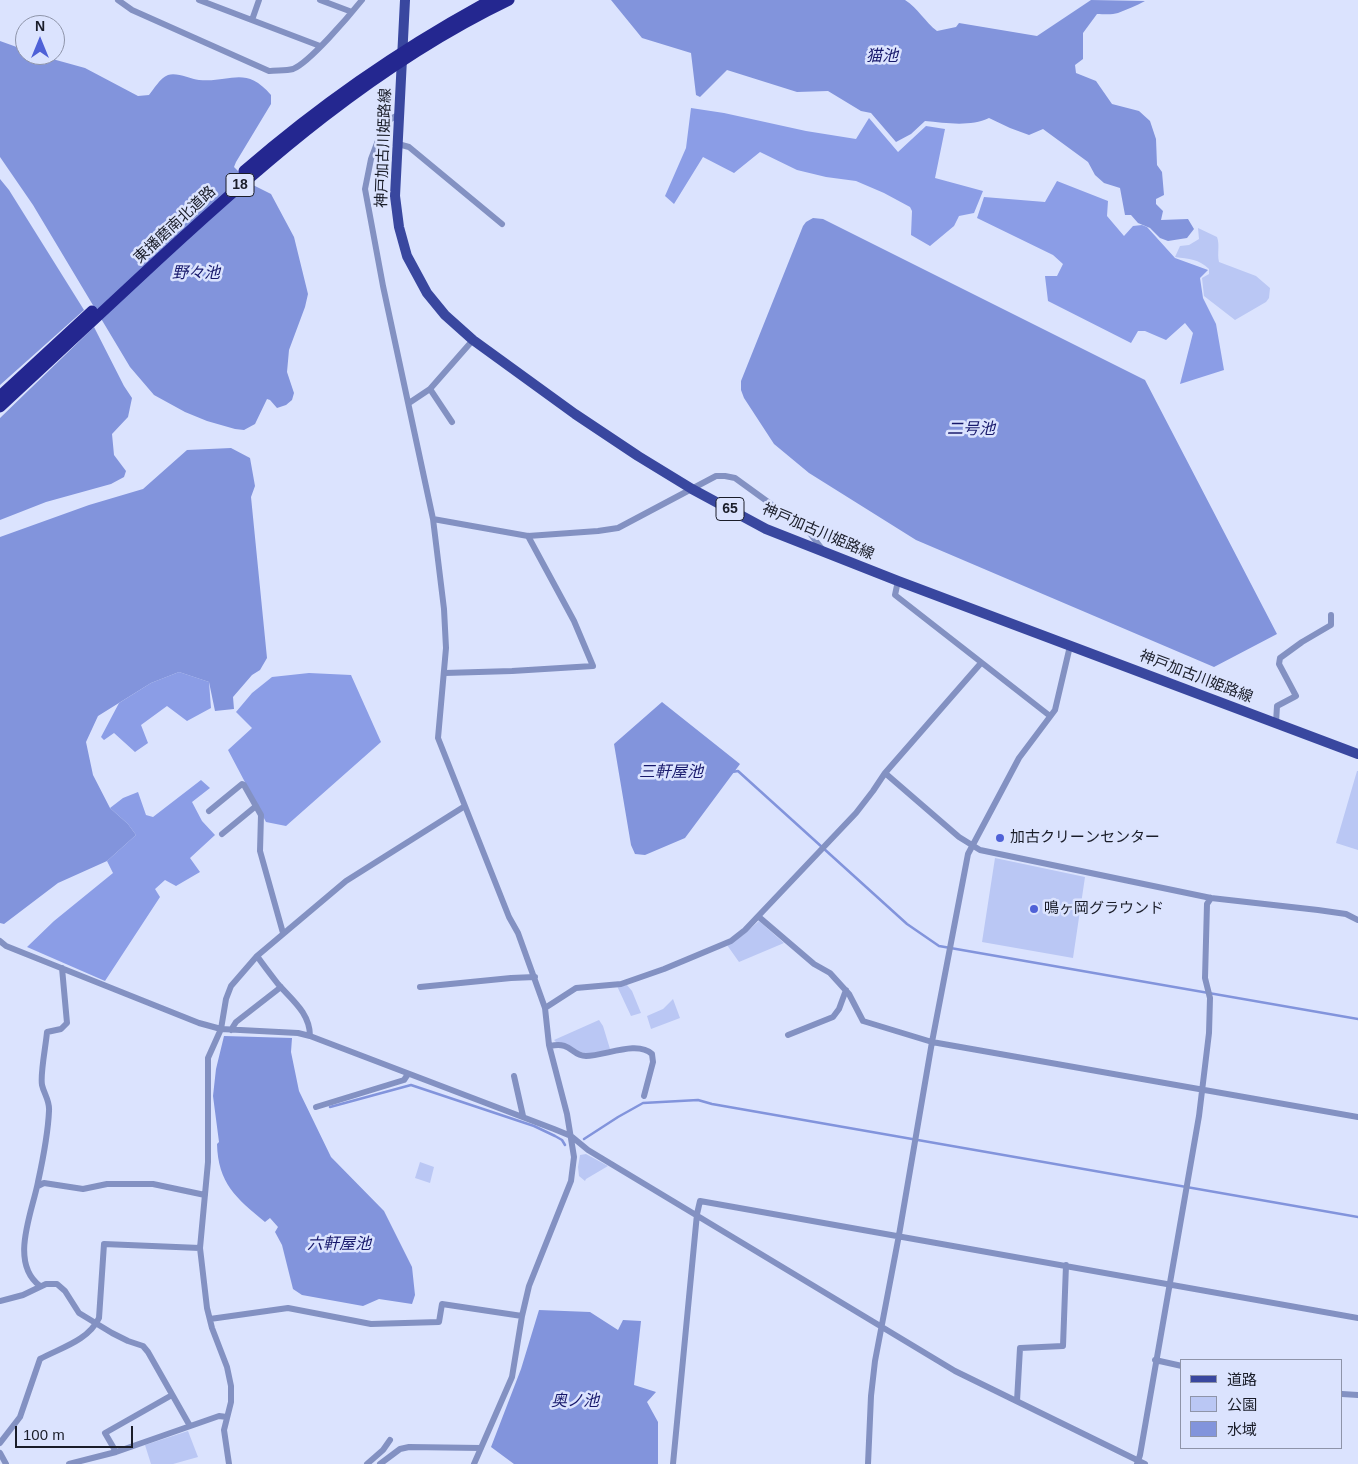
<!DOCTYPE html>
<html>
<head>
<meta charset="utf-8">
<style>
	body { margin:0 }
	#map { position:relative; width:1358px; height:1464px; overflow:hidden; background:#dbe3fe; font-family:Arial,"Noto Sans JP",sans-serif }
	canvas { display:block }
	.legend { position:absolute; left:1180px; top:1359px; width:162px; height:90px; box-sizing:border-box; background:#dbe3fe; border:1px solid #8e94a9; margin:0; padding:6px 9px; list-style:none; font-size:15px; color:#1a1d29 }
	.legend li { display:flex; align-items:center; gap:10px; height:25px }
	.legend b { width:25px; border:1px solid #8e94a9 }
	.north { position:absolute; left:15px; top:15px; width:50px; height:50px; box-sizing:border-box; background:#dbe3fe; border:1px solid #8e94a9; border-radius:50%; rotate:0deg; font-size:14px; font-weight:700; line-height:20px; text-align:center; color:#1a1d29 }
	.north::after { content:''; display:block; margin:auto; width:18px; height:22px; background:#4f61d7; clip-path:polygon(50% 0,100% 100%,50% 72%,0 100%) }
	.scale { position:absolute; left:15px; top:1426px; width:118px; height:22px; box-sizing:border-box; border:2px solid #1a1d29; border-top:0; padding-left:6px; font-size:15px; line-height:18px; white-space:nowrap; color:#1a1d29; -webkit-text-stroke:4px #dbe3fe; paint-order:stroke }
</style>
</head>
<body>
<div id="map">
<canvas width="1358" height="1464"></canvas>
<ul class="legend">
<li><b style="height:6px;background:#39479f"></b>道路</li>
<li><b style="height:14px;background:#bac7f4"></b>公園</li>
<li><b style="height:14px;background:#8294dc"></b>水域</li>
</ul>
<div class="north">N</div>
<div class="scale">100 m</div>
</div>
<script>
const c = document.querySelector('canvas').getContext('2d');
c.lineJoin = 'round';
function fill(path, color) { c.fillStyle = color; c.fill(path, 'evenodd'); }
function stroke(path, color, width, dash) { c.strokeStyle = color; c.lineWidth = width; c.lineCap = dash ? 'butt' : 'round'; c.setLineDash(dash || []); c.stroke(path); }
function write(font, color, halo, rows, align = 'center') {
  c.font = font + ' Arial,"Noto Sans JP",sans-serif'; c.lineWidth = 5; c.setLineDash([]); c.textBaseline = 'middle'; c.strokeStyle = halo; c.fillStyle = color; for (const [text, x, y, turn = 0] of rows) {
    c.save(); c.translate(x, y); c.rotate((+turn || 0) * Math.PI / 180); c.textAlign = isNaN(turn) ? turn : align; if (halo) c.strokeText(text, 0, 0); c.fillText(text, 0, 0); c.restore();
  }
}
fill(new Path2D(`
	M1198 228 1217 237C1220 245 1217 253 1219 262L1256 276 1270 288 1269 298 1266 302 1235 320 1204 296 1202 278 1209 274V269C1199 259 1189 259 1175 257L1180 246 1189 245 1199 239Z
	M1357 771H1358V850L1336 843Z
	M995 858 1085 877 1073 958 982 942Z
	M759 921 784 943 739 962 727 945 743 935Z
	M627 985 632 991 641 1013 631 1016 617 986Z
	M673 999 680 1018 651 1029 647 1016 663 1009Z
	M599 1020 603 1026 610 1049 589 1055 557 1043 554 1040Z
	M586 1154 608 1166 586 1179 585 1181 579 1176 578 1167 580 1155Z
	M420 1162 434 1167 430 1183 415 1178Z
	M188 1431 198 1457 173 1464H151L145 1445Z`), '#bac7f4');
fill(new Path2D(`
	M691 108 724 113 806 131 856 139 869 118 898 152 926 126 945 129 935 178 983 191 974 213 959 216 954 226 930 246 911 235 912 211 910 207 884 193 856 181 826 177 797 170 760 152 734 173 703 157 674 204 665 196 686 148Z
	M1057 181 1108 201 1107 216 1124 236 1133 226 1142 225 1147 227 1175 258 1208 270 1200 278 1203 298 1216 324 1224 370 1180 384 1193 333 1185 323 1166 340 1145 331H1138L1131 343 1048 301 1045 276H1057L1063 264 1053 255 977 218 984 197 1045 202Z
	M179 672 209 682 211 708 187 721 167 706 141 725 148 743 135 752 114 733 104 740 101 737 119 703 151 683Z
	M309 673 351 675 381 742 286 826 266 822 228 750 252 728 236 712 252 693 272 677Z
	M201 780 210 788 192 802 202 821 215 835 190 858 200 872 176 886 165 880 155 889 160 897 105 981 27 947 54 921 113 873 107 861 136 835 128 824 110 808 123 798 138 792 146 815 153 817Z`), '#8b9de6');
fill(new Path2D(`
	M611 0H905C918 8 925 22 937 31L956 27 959 23 1037 36 1091 0 1145 1C1136 6 1127 9 1118 13 1112 15 1103 14 1097 14L1083 33V59L1075 65 1076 73 1096 81 1112 104 1139 111 1150 121 1156 139 1157 165 1162 172 1164 195 1156 199V204L1163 211 1161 220 1188 219 1194 229 1187 238 1168 241 1160 238 1150 228 1138 223 1131 215H1125L1120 188 1104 183 1095 175 1088 162 1043 129 1029 135 1010 128 989 118C970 127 946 123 925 121L911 134 896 142 871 113 861 111 828 91 797 92 727 70 700 97 696 95 691 53 642 38Z
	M0 41 25 50V55H38L85 68 138 96 149 95C154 89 160 78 168 75 177 72 190 79 199 80 231 83 245 65 271 95V104L236 162 234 167 251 184 271 194 294 237 308 294 305 307 289 350 287 372 294 393 292 400 286 405 277 408 270 400 267 399 255 424 244 430 235 429 207 421 185 412 154 395 130 367 33 205 0 157Z
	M0 179 9 190 84 310 0 385Z
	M813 218 823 219 1145 380 1277 634 1214 667 916 540 809 473 774 444 744 398 741 390V381L803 226 806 222Z
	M94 327 124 386 132 398 128 417 112 434 114 455 126 471 124 477 111 484 46 502 0 520V418Z
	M231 448 250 458 255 486 251 497 267 658 260 670 252 675 233 697 234 709 215 711 209 682 179 672 151 683 98 716 86 742 93 775 110 808 128 824 136 835 107 861 58 883 4 924 0 923V537L89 505 143 489 187 450Z
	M662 702 740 764 685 838 645 855 635 854 631 845 614 744Z
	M224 1036 292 1038 291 1052 299 1091 331 1157 384 1211 412 1267 415 1295 412 1304 379 1299 363 1306 302 1295 293 1289 282 1245 275 1232 278 1227 270 1218 265 1222C236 1198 218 1183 217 1144L219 1142 213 1096 216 1069Z
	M539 1310 590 1312 618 1330 623 1320 641 1321 634 1385 656 1392 647 1402 658 1422V1464H514L491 1447 521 1369Z`), '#8294dc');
stroke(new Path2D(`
	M732 772 738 771 907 924 939 946 1358 1019
	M330 1107 411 1085 534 1126 555 1136 562 1140 565 1145
	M584 1139 618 1117 643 1103 698 1100 712 1104 1358 1217`), '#8294dc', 2.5);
stroke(new Path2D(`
	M118 0 132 10 269 71C276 70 286 71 293 69 309 63 350 15 362 0
	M199 0 320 46
	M320 0 352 12
	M252 20 259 0
	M400 114 385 122 371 159 365 189 383 286 433 519 444 609 446 648 438 738 509 917 518 933 545 1008 549 1045 567 1114 574 1157 571 1181 529 1286 522 1316 512 1377 474 1464
	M398 144 409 147 502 224
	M430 389 452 422
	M409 403 430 389 473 340
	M433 519 528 536 598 531 618 528 716 476H725L735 478 808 531 823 550
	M898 581 895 595 1050 716
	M445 673 512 671 593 666 574 621 528 536
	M1276 723 1277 706 1296 696 1279 664 1280 658 1302 642 1331 625V615
	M885 773 959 837 980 850 1211 898 1318 910 1346 914 1358 920
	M209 811 242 784 244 785 261 815 260 851 283 933
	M222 834 256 806
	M759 917 814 964 830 973 849 994 863 1021 932 1042 1358 1117
	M0 941 6 946 199 1023 221 1029 298 1033 310 1036 554 1129 571 1136 588 1150 955 1371 1145 1464
	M257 956C264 966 271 975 278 984 292 1000 310 1013 310 1036
	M420 987 511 978 535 977
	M545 1008 576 988 621 984 664 969 731 941 745 930 856 813 873 791 885 773 981 663
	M231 1030 236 1022 281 987
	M788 1035 833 1017 839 1009 846 990
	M550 1046C572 1041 571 1056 586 1056 605 1056 637 1040 652 1054L653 1062 644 1096
	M514 1076 523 1116
	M316 1107 404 1080 408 1074
	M38 1186 44 1183 83 1189 107 1184H153L205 1195
	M40 1286C9 1263 32 1213 38 1182 43 1159 48 1134 49 1111 50 1101 44 1094 42 1085 40 1074 46 1045 47 1032L61 1029 67 1023 62 968
	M0 1301 23 1295 46 1284H57L65 1291 79 1313 112 1333 128 1341 143 1346 148 1352 190 1426
	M210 1319 288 1308 371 1324 439 1322 442 1304 522 1316
	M1155 1360 1182 1366
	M1342 1394 1358 1395
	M1017 1401 1020 1348 1063 1346 1066 1265
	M0 1443 20 1417 40 1359C60 1348 88 1341 99 1318L104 1244 200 1248
	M116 1452 105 1433 172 1395
	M0 1453 6 1464
	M69 1464 116 1452 219 1416 227 1417
	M229 1464 224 1430 231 1402V1386L227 1367 212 1328 207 1308 200 1248 208 1162V1058L221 1029 226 999 231 986 257 956 346 881 465 806
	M367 1464 383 1450 390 1440
	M380 1464 400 1449 409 1447 481 1448
	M673 1464 697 1214 700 1201C920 1239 1139 1279 1358 1318
	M868 1464 871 1396 875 1361 899 1235 932 1042 968 854 1019 758 1055 710 1070 646
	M1137 1464 1140 1455 1199 1116 1209 1033 1210 998 1205 978 1207 904 1211 898`), '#8391c2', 6);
stroke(new Path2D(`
	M405 0 395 196 399 227 407 256 427 293 445 315 473 340 575 414 638 456 692 489 766 529 898 581 1358 754`), '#39479f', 10);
stroke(new Path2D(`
	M244 171C320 105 402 48 491 0
	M0 396 92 311
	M0 407C53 358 105 309 158 260 265 161 376 64 509 0`), '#242790', 11);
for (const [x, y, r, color] of [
	[1000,838,5,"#4f61d7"],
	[1034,909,5,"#4f61d7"]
]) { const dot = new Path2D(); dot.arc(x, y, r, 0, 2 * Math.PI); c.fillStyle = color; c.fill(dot); stroke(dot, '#dbe3fe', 2); }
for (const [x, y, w] of [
	[240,185,28],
	[730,509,28]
]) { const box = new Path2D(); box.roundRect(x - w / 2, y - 11.5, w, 23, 4); c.fillStyle = '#dbe3fe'; c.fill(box); stroke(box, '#1a1d29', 1); }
write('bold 14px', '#1a1d29', null, [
	["18",240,185],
	["65",730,509]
]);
write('15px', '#1a1d29', '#dbe3fe', [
	["神戸加古川姫路線",384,148,-88],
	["東播磨南北道路",175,225,-43],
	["神戸加古川姫路線",818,532,23],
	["神戸加古川姫路線",1196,677,21]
]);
write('15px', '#1a1d29', '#dbe3fe', [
	["加古クリーンセンター",1010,838],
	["鳴ヶ岡グラウンド",1044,909]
], 'left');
write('italic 16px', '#17186b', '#dbe3fe', [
	["猫池",882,57],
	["野々池",196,274],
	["二号池",971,430],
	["三軒屋池",671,773],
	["六軒屋池",339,1245],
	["奥ノ池",575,1402]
]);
</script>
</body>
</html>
